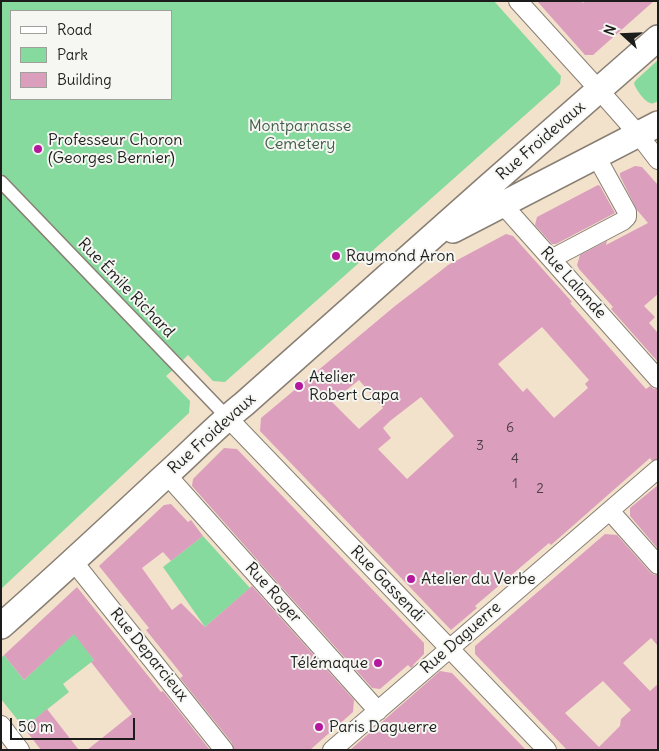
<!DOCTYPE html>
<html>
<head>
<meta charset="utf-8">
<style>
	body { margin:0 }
	#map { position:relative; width:659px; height:751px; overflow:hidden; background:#f3e2cb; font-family:Delius,sans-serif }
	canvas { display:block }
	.frame { position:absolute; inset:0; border:2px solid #1c1c1c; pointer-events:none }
	.legend { position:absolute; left:10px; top:10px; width:162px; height:90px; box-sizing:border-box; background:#f6f6f2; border:1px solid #9f9f9c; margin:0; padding:6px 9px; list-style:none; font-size:15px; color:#1c1c1c }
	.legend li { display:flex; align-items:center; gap:10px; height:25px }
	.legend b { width:25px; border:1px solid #9f9f9c }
	.north { position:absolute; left:599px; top:10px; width:50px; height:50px; -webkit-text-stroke:4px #f6f6f2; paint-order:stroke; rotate:290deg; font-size:14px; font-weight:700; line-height:20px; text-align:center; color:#1c1c1c }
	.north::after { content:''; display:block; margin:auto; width:18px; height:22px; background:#1c1c1c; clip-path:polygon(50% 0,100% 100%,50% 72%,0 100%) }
	.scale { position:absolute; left:10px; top:718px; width:125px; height:22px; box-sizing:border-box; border:2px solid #1c1c1c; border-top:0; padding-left:6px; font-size:15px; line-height:18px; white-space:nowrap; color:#1c1c1c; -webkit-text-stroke:4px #f6f6f2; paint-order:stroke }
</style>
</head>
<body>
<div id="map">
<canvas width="659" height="751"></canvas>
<div class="frame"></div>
<ul class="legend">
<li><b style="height:6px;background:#fff"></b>Road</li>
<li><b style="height:14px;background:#86da9d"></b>Park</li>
<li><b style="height:14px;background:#dc9ebd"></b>Building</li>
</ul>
<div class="north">N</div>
<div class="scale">50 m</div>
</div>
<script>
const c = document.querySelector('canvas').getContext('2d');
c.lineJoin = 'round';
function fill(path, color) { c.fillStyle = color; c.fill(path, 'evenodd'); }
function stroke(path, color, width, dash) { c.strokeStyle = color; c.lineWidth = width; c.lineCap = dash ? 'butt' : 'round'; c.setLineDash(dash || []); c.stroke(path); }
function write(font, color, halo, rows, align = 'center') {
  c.font = font + ' Delius,sans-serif'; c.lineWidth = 4; c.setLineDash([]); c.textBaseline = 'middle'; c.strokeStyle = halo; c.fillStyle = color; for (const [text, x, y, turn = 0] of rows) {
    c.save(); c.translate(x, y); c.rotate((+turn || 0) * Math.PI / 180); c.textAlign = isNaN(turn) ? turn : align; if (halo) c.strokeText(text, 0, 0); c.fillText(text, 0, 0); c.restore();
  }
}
fill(new Path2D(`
	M1 1H494L561 76 560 84 225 382 213 381 188 355 182 361 1 173ZM171 11V99H11V11Z
	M658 60V101C654 103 653 104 650 103 644 101 635 88 634 83L636 80Z
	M1 191 173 370 166 376 190 401 189 413 1 589Z
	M203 536 250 588 205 627 163 567Z
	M72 629 94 660 63 684 69 692 24 728 1 699V658L4 655 24 680 69 638Z`), '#86da9d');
fill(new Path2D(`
	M537 1H581L583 3 585 1H654L593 55H585Z
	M635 166 642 167 658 185V294L644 306 655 317 649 323 658 333V362L611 309 613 307 579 269 577 265 580 255 607 241 606 245 648 223 637 210 620 176V173Z
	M598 185 600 186 615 213 556 244H552L535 225 537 217Z
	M506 234 513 236 572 302 570 303 646 389 650 386 654 389H658V459L652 461 650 458 551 545 549 543 502 583 475 606 477 608 451 630 260 431 261 418 395 306 438 273 448 265ZM542 327 589 380 585 384 588 388 554 418 527 388 523 392 498 364ZM359 380 383 408 359 429 332 402ZM421 397 454 436 407 479 378 449 391 438 383 428 390 421Z
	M224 448 237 449 424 643V654L413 665H414L411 668 408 665 380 689 372 688 268 572 192 486 193 479Z
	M658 485V549L630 516V508Z
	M171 504 188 522 191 520 203 536 171 561 163 552 142 568 172 610 181 603 205 627 252 586 354 700 353 712 310 750H234L232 743 180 678 183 676 146 630 149 628 99 566 164 505Z
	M605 534 617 535 650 572 654 575H658V646L651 638 623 663 650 691 658 684V750H567L475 654V646ZM603 681 631 710 621 719 620 726 599 747 565 713Z
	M77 587 161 692 163 691 210 750H87L132 714 91 662 94 660 74 634 24 680 4 655Z
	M440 671 452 673 526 750H350Z
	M47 709 79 750H41L24 728Z`), '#dc9ebd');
const pedestrian = new Path2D(`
	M1 182 227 417`);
const minor = new Path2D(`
	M518 1 599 90 638 134 658 160
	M496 197 658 379
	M551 259 623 221 627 217V212L596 156
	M227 417 547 750
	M167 475 378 711
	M610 511 658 565
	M73 561 224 750
	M1 725 20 750
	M332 750 658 469`);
const secondary = new Path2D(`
	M453 230 658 124
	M1 626C57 577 111 526 165 476 192 452 216 426 244 404L488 187 658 38`);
stroke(pedestrian, '#887f74', 15);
stroke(minor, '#887f74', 20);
stroke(secondary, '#887f74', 28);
stroke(pedestrian, '#fff', 12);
stroke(minor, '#fff', 18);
stroke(secondary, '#fff', 25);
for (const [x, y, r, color] of [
	[38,149,5,"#b5179e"],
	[336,256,5,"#b5179e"],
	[299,386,5,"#b5179e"],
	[411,579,5,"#b5179e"],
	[378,663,5,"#b5179e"],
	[319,727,5,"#b5179e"]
]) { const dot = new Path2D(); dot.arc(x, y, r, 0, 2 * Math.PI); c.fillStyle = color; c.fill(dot); stroke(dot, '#f6f6f2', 2); }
write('14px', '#4c3c44', null, [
	["6",510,428],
	["3",480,446],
	["4",515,459],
	["1",515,484],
	["2",540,489]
]);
write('16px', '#415e49', '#f6f6f2', [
	["Montparnasse",300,126],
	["Cemetery",300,144]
]);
write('16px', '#1c1c1c', '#f6f6f2', [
	["Professeur Choron",48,140],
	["(Georges Bernier)",48,158],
	["Raymond Aron",346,256],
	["Atelier",309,377],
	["Robert Capa",309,395],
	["Atelier du Verbe",421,579],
	["Télémaque",368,663,"right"],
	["Paris Daguerre",329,727]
], 'left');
write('16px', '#1c1c1c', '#f6f6f2', [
	["Rue Froidevaux",541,141,-41],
	["Rue Lalande",573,283,48],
	["Rue Émile Richard",126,288,46],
	["Rue Froidevaux",212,434,-42],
	["Rue Gassendi",387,584,46],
	["Rue Roger",273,593,48],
	["Rue Daguerre",461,638,-41],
	["Rue Deparcieux",149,655,51]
]);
</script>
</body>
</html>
